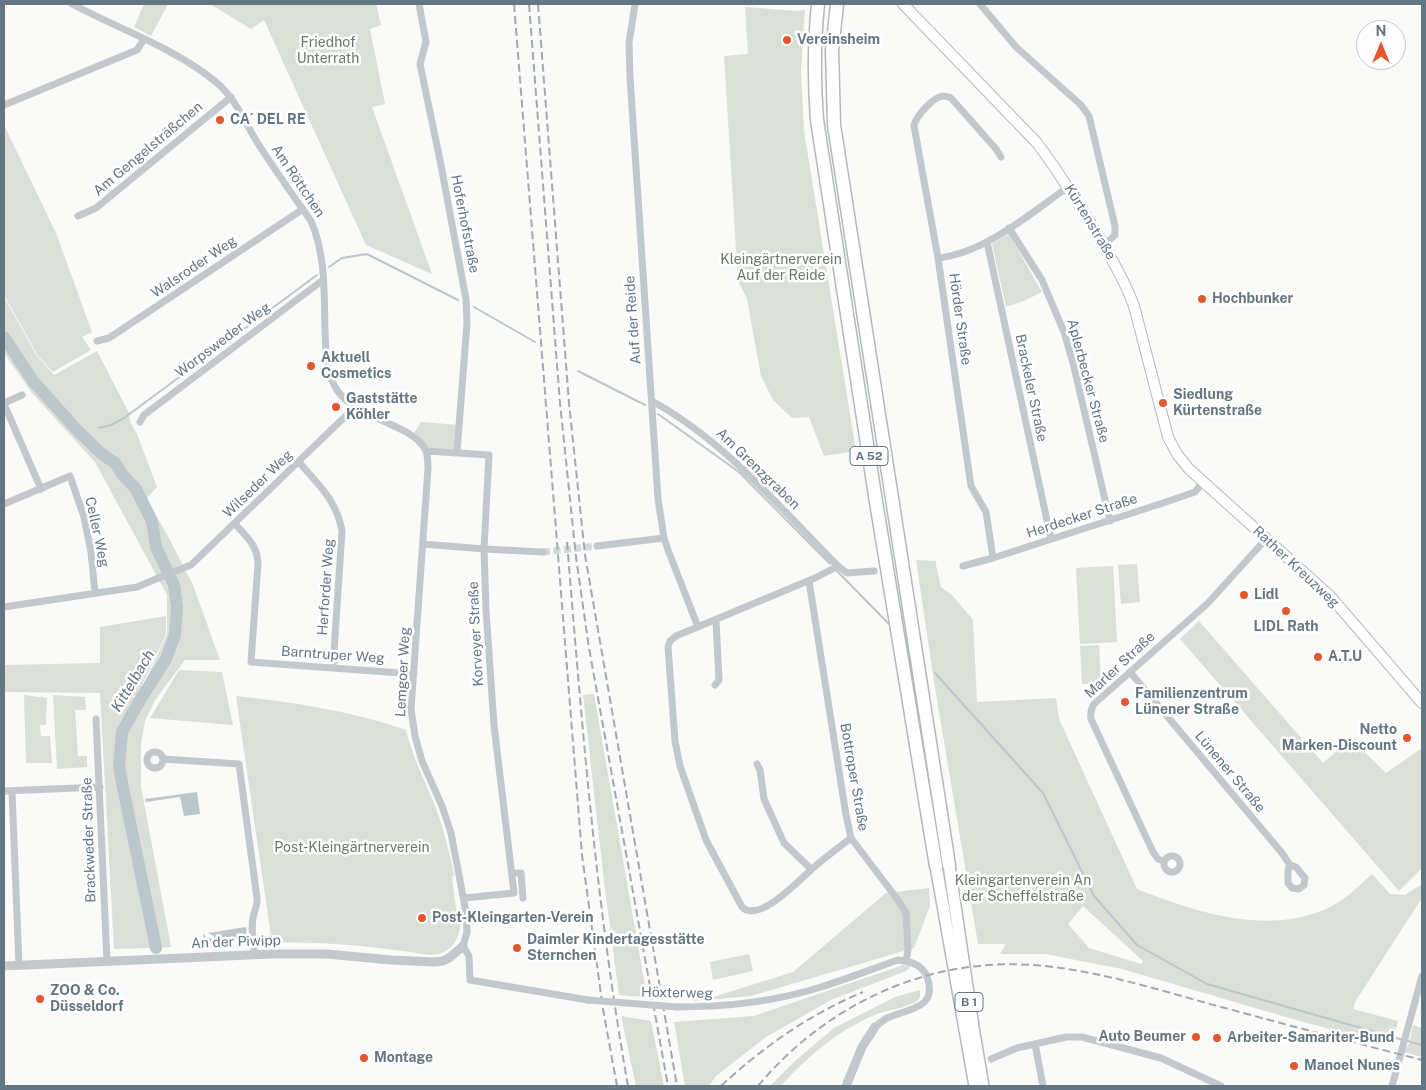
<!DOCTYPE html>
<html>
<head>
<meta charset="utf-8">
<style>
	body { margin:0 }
	#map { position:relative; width:1426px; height:1090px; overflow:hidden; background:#fafaf8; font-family:"Public Sans",sans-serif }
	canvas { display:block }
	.frame { position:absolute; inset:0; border:5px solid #657683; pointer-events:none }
	.north { position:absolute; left:1356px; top:20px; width:50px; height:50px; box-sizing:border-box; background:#fff; border:1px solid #c1c8cd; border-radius:50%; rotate:0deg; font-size:14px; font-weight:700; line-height:20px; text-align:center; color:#657683 }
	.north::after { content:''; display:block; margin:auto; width:18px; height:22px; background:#e4572e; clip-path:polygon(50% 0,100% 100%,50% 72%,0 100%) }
</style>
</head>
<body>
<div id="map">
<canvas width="1426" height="1090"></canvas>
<div class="frame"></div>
<div class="north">N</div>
</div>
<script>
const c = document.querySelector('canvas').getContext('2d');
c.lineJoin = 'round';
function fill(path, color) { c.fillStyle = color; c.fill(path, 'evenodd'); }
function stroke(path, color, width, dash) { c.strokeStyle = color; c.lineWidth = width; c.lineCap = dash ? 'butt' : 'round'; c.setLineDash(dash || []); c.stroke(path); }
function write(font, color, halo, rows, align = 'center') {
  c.font = font + ' "Public Sans",sans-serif'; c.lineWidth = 5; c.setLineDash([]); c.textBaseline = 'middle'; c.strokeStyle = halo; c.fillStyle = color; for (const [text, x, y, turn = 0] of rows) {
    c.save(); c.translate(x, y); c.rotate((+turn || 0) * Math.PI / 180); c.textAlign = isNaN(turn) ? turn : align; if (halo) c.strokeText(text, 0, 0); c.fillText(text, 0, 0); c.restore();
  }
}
fill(new Path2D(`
	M144 4H168L151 36 134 27Z
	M210 4H376L381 25 370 29 385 104 372 107 432 274 366 245 264 20 251 29Z
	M745 7 797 11 805 10 801 72 804 131 856 451 824 456 809 417 792 418 773 400 761 376 747 299 738 281 724 56 748 54Z
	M4 125 56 233 92 332 82 337 91 350 53 372 38 356 4 295Z
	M1009 234 1042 292 1024 301 1006 307 992 244Z
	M4 297 37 356 54 375 97 351 129 413 130 422 137 434 157 487 146 499 168 536 193 585 220 660H185L155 700 145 721 141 743V786L171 947 151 948 121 798 130 851 150 948 114 949 100 693 4 692V665L100 663V627L166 616V634L149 671 125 667 149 671 136 696 107 694 135 697 123 723 147 678 167 634V595L95 462 32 393 4 353ZM117 732H118V782L115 760Z
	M421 422 459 425 457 452 426 451 412 436Z
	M916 560 936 561V565L941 587 952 595 973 620 977 702 1056 698 1059 719 1137 889C1195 912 1269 937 1330 907 1346 899 1359 886 1372 874L1390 894 1405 895 1422 884V898L1355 1002 1353 1009 1398 1021 1392 1045 1303 1022 1122 969 1045 954H1000L1006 944H978L935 688ZM1083 906 1143 961 1141 964 1089 948 1068 924Z
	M1137 564 1140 602 1121 604 1118 565Z
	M1113 566 1117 642 1080 644 1076 568Z
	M1199 621 1323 763 1351 739 1386 773 1422 748V868L1399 891 1180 639Z
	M1099 645 1101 683 1082 684 1080 646Z
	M179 670 222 672 233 725 150 718Z
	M594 694 647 997 619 995 604 881 583 695Z
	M24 695 47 698 46 725H40L41 736H50L52 763H26Z
	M53 695 85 697 86 710H75L78 756H87V767L57 769Z
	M236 696C294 702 351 711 406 730 413 760 428 786 438 814 445 834 450 855 454 875L452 877 457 917 460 919C461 940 451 955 429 955 376 947 325 941 272 943Z
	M929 888 930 906 914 948 751 996 694 1001 695 997H713L793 972 886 893Z
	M749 954 753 971 713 980 710 962Z
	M903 965 911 966 906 971 831 1000 766 1037 716 1076 709 1086H685L674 1022 754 1016Z
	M920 990V997L916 1002C903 1009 886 1010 872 1016 836 1032 807 1057 781 1086H770L795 1061 834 1028 895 997Z
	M621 1016 651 1021 664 1086H636Z
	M1413 1025 1422 1028V1044L1410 1040Z
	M1410 1042 1422 1045V1057L1404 1052Z`), '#dadfd7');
fill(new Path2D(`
	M197 792 200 814 184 816 180 797 146 802 145 799Z
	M246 927 247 940 204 943 203 933 207 938 214 939V936L208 933Z`), '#bbc7cb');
stroke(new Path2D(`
	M329 267 342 258 367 254 458 300
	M474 307 535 342
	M578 371 645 405
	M658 414 739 472 830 564
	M99 428 111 425 124 418 317 275
	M78 431 84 430
	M837 571 889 624
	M935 673 1043 793 1094 896 1137 945 1207 984 1403 1040
	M1408 1041 1422 1045`), '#bbc7cb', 2);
stroke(new Path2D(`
	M4 337 33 381 78 431 103 455 115 463 122 474 136 489 152 521 156 547 174 585 177 607 175 635 166 659 140 700 122 732 119 766 122 783 156 948`), '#bbc7cb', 12);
stroke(new Path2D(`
	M543 552 597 546`), '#d5d9db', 7, [7, 3.5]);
const secondary = new Path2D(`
	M903 4 1037 143C1058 171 1077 201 1095 231 1110 255 1124 279 1134 306L1168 437 1177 454 1189 469 1330 596 1422 703`);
const primary = new Path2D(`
	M949 865 973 1027 983 1086
	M936 866 975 1086`);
const motorway = new Path2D(`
	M818 4C814 43 814 81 817 120L876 502 936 866
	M837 4 832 51 834 125 949 865`);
stroke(secondary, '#b3babf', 12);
stroke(primary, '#b5babe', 14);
stroke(motorway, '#b4b9bd', 15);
stroke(new Path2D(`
	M72 4C119 29 175 48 216 82 236 99 244 121 257 142 274 169 293 195 311 221 326 255 324 295 325 331 326 352 325 372 337 390 356 419 410 423 425 449 428 455 428 462 428 468L411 709 415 736 422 761 442 806 451 833 466 912 467 932 463 946 469 956 470 980 588 1000
	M419 4 426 42 420 64 440 160 466 299 467 323 457 452
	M635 4 629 43 630 77 658 499 664 538 668 550 698 627
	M980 4 1016 47 1081 105 1089 116 1115 226V235L1104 245
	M4 105 137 50 144 39
	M78 216 96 208 231 97
	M1009 228 1042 280 1064 332 1073 363 1110 521
	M987 242 1051 539
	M938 258C985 253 1031 213 1068 187
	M97 341 109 338 303 209
	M652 401C725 441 780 508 838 566
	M4 403 22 395
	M4 404 41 489
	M140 422 144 415 323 280
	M426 451 489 455 484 549 486 610 494 725 514 893 464 898
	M299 462C319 486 336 499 342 531L333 667
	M4 504 70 476 84 517 91 552 95 593
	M235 524C246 536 257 545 258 563L251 662 414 674
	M423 544 484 549 543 552
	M597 546 664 538
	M993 558 986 512 971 486 938 258 914 126C915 117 933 97 943 96 946 96 948 97 951 98L996 149 1001 157
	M963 566 993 558 1163 503 1195 492 1203 482
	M173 572 191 565 355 407
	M809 581 846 815 851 838 898 900 906 913 908 950 906 961
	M4 607 137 587 163 576
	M1130 672 1282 853 1290 865 1288 869V883L1292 888 1299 889 1304 885 1305 878 1296 867 1290 865
	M715 685 719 680 716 621
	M96 719 107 961
	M147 760a8 8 0 1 1 16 0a8 8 0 1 1-16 0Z
	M163 759 239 764 257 898C258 905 254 911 253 918 251 931 253 942 255 954
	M757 764 760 770 764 799 784 843 811 869
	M4 791 100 787
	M12 791 19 965
	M851 838C838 848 824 858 812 869 799 880 759 924 742 907L706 840 680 766 675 741 668 647 670 641 676 636 815 578 838 566 847 573 874 571
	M1164 864a8 8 0 1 1 16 0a8 8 0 1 1-16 0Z
	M1164 861 1158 859 1153 852 1091 719C1090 713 1091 709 1094 704L1208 603 1266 539
	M512 873H521L523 898
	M677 1007C726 1007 774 1002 821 987 847 979 872 969 898 960 909 961 923 965 927 977 939 1009 906 1009 887 1018 883 1020 879 1024 875 1027
	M1035 1044 1043 1086
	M991 1059 1017 1048 1066 1037H1082L1161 1058 1221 1086
	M1392 1086 1422 976`), '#c3c8cc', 7);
stroke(new Path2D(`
	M4 966 271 954H327L391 960 434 962 443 961 449 958 463 946
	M846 1086 862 1047 875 1027`), '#c3c8cc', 9);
stroke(secondary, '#fff', 10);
stroke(primary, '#fff', 11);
stroke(motorway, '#fff', 12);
stroke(new Path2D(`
	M514 4 582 855 603 1009 617 1086
	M529 4 560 403 576 557 589 648 668 1086
	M538 4 569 403 585 555 677 1086
	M567 542C582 725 596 906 628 1086
	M721 1086C763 1047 810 1014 863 992
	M758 1086C831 999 939 952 1053 967 1110 974 1166 992 1221 1007 1288 1025 1355 1043 1422 1060`), '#a2aab0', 2, [8, 4]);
stroke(new Path2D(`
	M588 1000 677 1007`), '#c3c8cc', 7);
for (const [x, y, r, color] of [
	[787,40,5,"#e4572e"],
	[220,120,5,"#e4572e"],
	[1202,299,5,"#e4572e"],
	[311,366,5,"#e4572e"],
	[1163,403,5,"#e4572e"],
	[336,407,5,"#e4572e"],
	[1244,595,5,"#e4572e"],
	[1286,611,5,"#e4572e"],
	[1318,657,5,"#e4572e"],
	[1125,702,5,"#e4572e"],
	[1407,738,5,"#e4572e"],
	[422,918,5,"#e4572e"],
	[517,948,5,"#e4572e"],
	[40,999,5,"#e4572e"],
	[1196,1037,5,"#e4572e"],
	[1217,1038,5,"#e4572e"],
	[364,1058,5,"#e4572e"],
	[1294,1066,5,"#e4572e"]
]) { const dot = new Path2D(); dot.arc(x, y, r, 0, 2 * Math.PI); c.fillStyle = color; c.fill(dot); stroke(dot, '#fff', 2); }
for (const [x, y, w] of [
	[869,456,38],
	[969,1002,28]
]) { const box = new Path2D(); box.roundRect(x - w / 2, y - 9.5, w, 19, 4); c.fillStyle = '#fff'; c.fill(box); stroke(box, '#657683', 1); }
write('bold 12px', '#657683', null, [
	["A 52",869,456],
	["B 1",969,1002]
]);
write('bold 14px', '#657683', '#fff', [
	["Vereinsheim",797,40],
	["CA´ DEL RE",230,120],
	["Hochbunker",1212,299],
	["Aktuell",321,358],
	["Cosmetics",321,374],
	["Siedlung",1173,395],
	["Kürtenstraße",1173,411],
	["Gaststätte",346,399],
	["Köhler",346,415],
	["Lidl",1254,595],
	["LIDL Rath",1286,627,"center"],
	["A.T.U",1328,657],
	["Familienzentrum",1135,694],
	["Lünener Straße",1135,710],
	["Netto",1397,730,"right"],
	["Marken-Discount",1397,746,"right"],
	["Post-Kleingarten-Verein",432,918],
	["Daimler Kindertagesstätte",527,940],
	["Sternchen",527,956],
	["ZOO & Co.",50,991],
	["Düsseldorf",50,1007],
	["Auto Beumer",1186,1037,"right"],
	["Arbeiter-Samariter-Bund",1227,1038],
	["Montage",374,1058],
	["Manoel Nunes",1304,1066]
], 'left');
write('14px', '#687a64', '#fff', [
	["Friedhof",328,43],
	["Unterrath",328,59],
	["Kleingärtnerverein",781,260],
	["Auf der Reide",781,276],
	["Post-Kleingärtnerverein",352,848],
	["Kleingartenverein An",1023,881],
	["der Scheffelstraße",1023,897]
]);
write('14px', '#657683', '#fff', [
	["Am Gengelsträßchen",148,149,-40],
	["Am Röttchen",298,181,56],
	["Kürtenstraße",1090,222,59],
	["Hoferhofstraße",465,224,79],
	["Walsroder Weg",194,267,-34],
	["Hörder Straße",960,319,82],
	["Auf der Reide",633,320,-94],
	["Worpsweder Weg",223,340,-37],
	["Aplerbecker Straße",1088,381,75],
	["Brackeler Straße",1031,388,78],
	["Am Grenzgraben",758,469,44],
	["Wilseder Weg",258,484,-44],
	["Herdecker Straße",1082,516,-18],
	["Celler Weg",97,532,78],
	["Rather Kreuzweg",1296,567,43],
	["Herforder Weg",326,587,-86],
	["Korveyer Straße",476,634,-93],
	["Barntruper Weg",333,655,4],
	["Marler Straße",1120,665,-43],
	["Lemgoer Weg",403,672,-87],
	["Lünener Straße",1230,772,50],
	["Bottroper Straße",854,777,80],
	["Brackweder Straße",89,840,-92],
	["An der Piwipp",236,942,-2],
	["Höxterweg",677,993,1]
]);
write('italic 15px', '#60757c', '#fff', [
	["Kittelbach",133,681,-59]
]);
</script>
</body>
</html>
